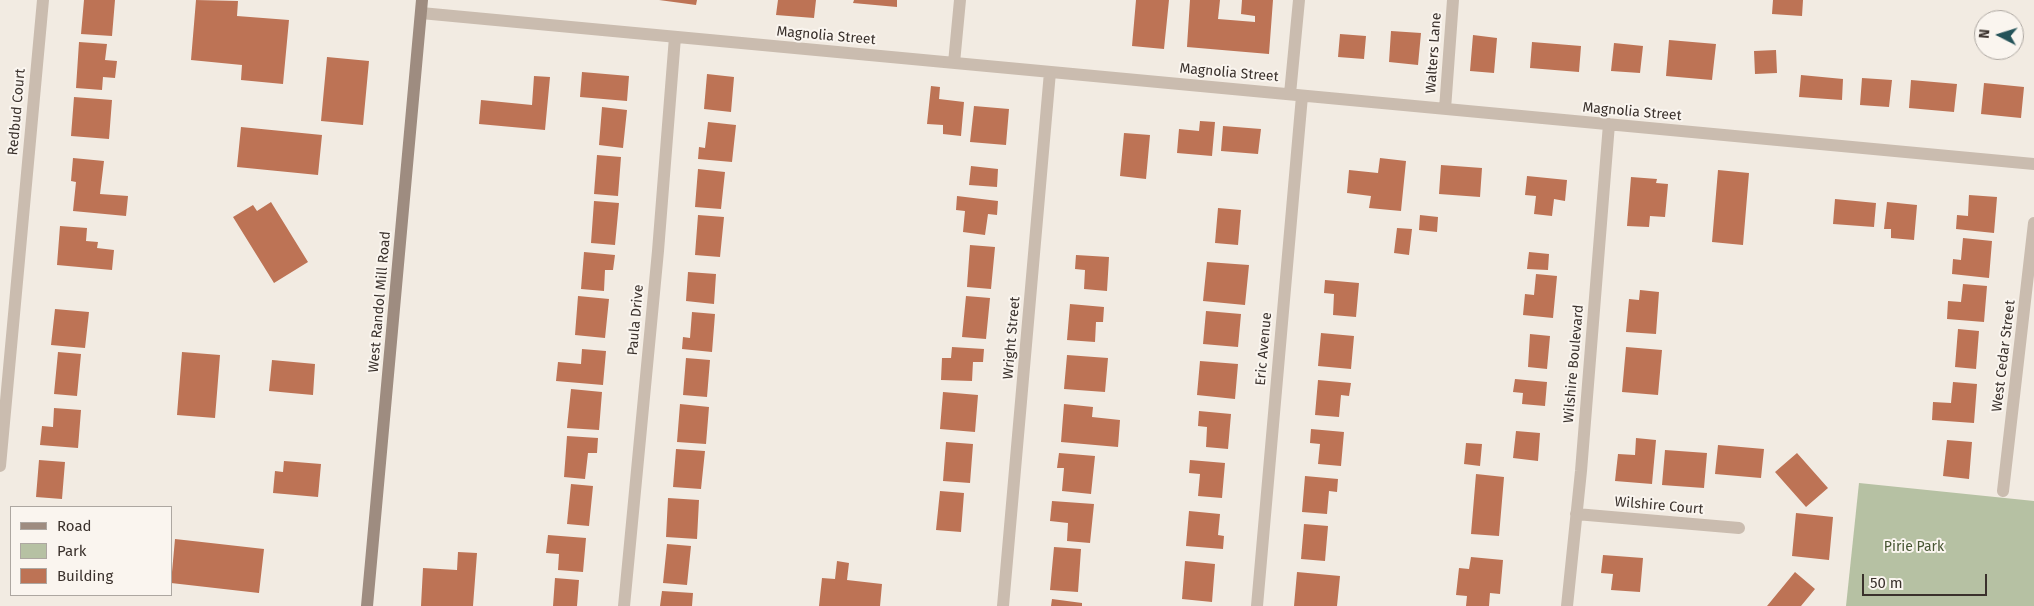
<!DOCTYPE html>
<html>
<head>
<meta charset="utf-8">
<style>
	body { margin:0 }
	#map { position:relative; width:2034px; height:606px; overflow:hidden; background:#f2ebe2; font-family:"Fira Sans",sans-serif }
	canvas { display:block }
	.legend { position:absolute; left:10px; top:506px; width:162px; height:90px; box-sizing:border-box; background:#faf5ef; border:1px solid #ada7a1; margin:0; padding:6px 9px; list-style:none; font-size:15px; color:#3a312c }
	.legend li { display:flex; align-items:center; gap:10px; height:25px }
	.legend b { width:25px; border:1px solid #ada7a1 }
	.north { position:absolute; left:1974px; top:10px; width:50px; height:50px; box-sizing:border-box; background:#faf5ef; border:1px solid #ada7a1; border-radius:50%; rotate:275deg; font-size:14px; font-weight:700; line-height:20px; text-align:center; color:#3a312c }
	.north::after { content:''; display:block; margin:auto; width:18px; height:22px; background:#245359; clip-path:polygon(50% 0,100% 100%,50% 72%,0 100%) }
	.scale { position:absolute; left:1862px; top:574px; width:125px; height:22px; box-sizing:border-box; border:2px solid #3a312c; border-top:0; padding-left:6px; font-size:15px; line-height:18px; white-space:nowrap; color:#3a312c; -webkit-text-stroke:4px #faf5ef; paint-order:stroke }
</style>
</head>
<body>
<div id="map">
<canvas width="2034" height="606"></canvas>
<ul class="legend">
<li><b style="height:6px;background:#9e8c80"></b>Road</li>
<li><b style="height:14px;background:#b6c1a3"></b>Park</li>
<li><b style="height:14px;background:#bd7355"></b>Building</li>
</ul>
<div class="north">N</div>
<div class="scale">50 m</div>
</div>
<script>
const c = document.querySelector('canvas').getContext('2d');
c.lineJoin = 'round';
function fill(path, color) { c.fillStyle = color; c.fill(path, 'evenodd'); }
function stroke(path, color, width, dash) { c.strokeStyle = color; c.lineWidth = width; c.lineCap = dash ? 'butt' : 'round'; c.setLineDash(dash || []); c.stroke(path); }
function write(font, color, halo, rows, align = 'center') {
  c.font = font + ' "Fira Sans",sans-serif'; c.lineWidth = 4; c.setLineDash([]); c.textBaseline = 'middle'; c.strokeStyle = halo; c.fillStyle = color; for (const [text, x, y, turn = 0] of rows) {
    c.save(); c.translate(x, y); c.rotate((+turn || 0) * Math.PI / 180); c.textAlign = isNaN(turn) ? turn : align; if (halo) c.strokeText(text, 0, 0); c.fillText(text, 0, 0); c.restore();
  }
}
fill(new Path2D(`
	M1859 483 2034 501V606H1846Z`), '#b6c1a3');
fill(new Path2D(`
	M84 0H115L112 36 81 34Z
	M196 0 238 1 237 16 289 20 283 84 241 80 242 65 191 60Z
	M659 0H697L696 5Z
	M778 0H816L814 18 776 15Z
	M854 0H897V7L853 3Z
	M1136 0H1169L1164 49 1132 46Z
	M1190 0H1220L1218 19 1255 22V16L1241 14 1242 0H1273L1269 54 1187 47Z
	M1773 0H1803L1802 16 1772 14Z
	M1391 31 1421 33 1418 65 1389 62Z
	M1340 34 1366 36 1364 59 1338 57Z
	M1473 35 1497 38 1494 73 1470 71Z
	M1669 40 1716 44 1712 80 1666 76Z
	M79 42 107 44 105 60 117 61 115 78 103 77 102 90 76 88Z
	M1532 42 1581 46 1579 72 1530 68Z
	M1614 43 1643 46 1640 73 1611 71Z
	M1776 50 1777 73 1755 74 1754 51Z
	M327 57 369 61 363 125 321 121Z
	M582 72 629 76 627 101 580 97Z
	M707 74 734 77 731 112 704 109Z
	M1801 75 1843 79 1842 100 1799 97Z
	M534 76 550 77 545 130 479 124 481 100 532 105Z
	M1862 78 1892 80 1889 107 1860 105Z
	M1911 80 1957 84 1954 112 1909 108Z
	M1984 83 2024 87 2021 118 1981 114Z
	M931 86 940 87 939 99 964 102 961 136 943 134V125L927 124Z
	M74 97 112 100 109 139 71 136Z
	M974 106 1009 109 1006 145 970 142Z
	M602 107 627 110 623 148 599 145Z
	M1200 121 1215 122 1212 156 1177 153 1179 129 1199 131Z
	M708 122 736 125 732 162 698 159 699 147 705 148Z
	M1223 126 1261 129 1258 154 1221 151Z
	M241 127 322 135 318 175 237 167Z
	M1124 133 1150 135 1146 179 1120 176Z
	M597 155 621 157 618 196 594 194Z
	M73 158 104 161 100 194 128 196 126 216 73 211 76 182 71 181Z
	M1380 158 1406 161 1401 211 1369 208 1371 196 1347 193 1349 170 1378 173Z
	M1441 165 1482 168 1480 197 1439 194Z
	M971 166 998 169 997 187 969 185Z
	M698 169 725 172 721 209 695 207Z
	M1718 170 1749 173 1743 245 1712 242Z
	M1527 176 1567 180 1565 201 1554 199 1552 216 1534 214 1536 196 1525 195Z
	M1631 177 1657 179 1656 183 1668 184 1665 217 1650 216 1649 227 1627 226Z
	M1969 195 1997 197 1994 233 1956 229 1957 215 1968 216Z
	M957 196 998 201 997 215 988 214 985 235 963 232 965 211 956 210Z
	M1835 199 1876 203 1874 227 1833 224Z
	M594 201 619 203 615 245 591 243Z
	M271 202 308 262 274 283 233 217 253 205 257 211Z
	M1887 202 1917 205 1914 240 1891 238V229H1884Z
	M1218 208 1241 210 1238 245 1215 243Z
	M698 215 724 217 720 257 695 255Z
	M1420 215 1438 217 1437 232 1419 230Z
	M60 226 87 228 86 241 98 242 97 248 114 250 112 270 57 265Z
	M1397 228 1412 229 1409 255 1394 253Z
	M1963 238 1992 241 1989 278 1952 274 1953 259 1961 260Z
	M970 245 995 247 991 289 967 287Z
	M584 252 615 255 613 270H605L604 291 581 289Z
	M1529 252 1549 254 1548 270 1527 269Z
	M1076 255 1109 257 1107 291 1084 289 1085 270 1075 269Z
	M1207 262 1249 265 1245 305 1203 301Z
	M688 272 716 274 714 304 686 301Z
	M1536 274 1557 276 1553 318 1523 315 1525 294 1534 295Z
	M1325 280 1359 283 1356 317 1333 315 1334 294 1324 293Z
	M1963 284 1987 286 1984 322 1947 319 1948 301 1961 302Z
	M1640 290 1659 292 1656 334 1626 332 1629 299 1639 300Z
	M578 296 609 299 605 338 575 335Z
	M966 296 990 298 986 339 962 337Z
	M1070 304 1104 307 1103 322H1096L1095 342 1067 340Z
	M55 309 89 312 85 348 51 345Z
	M1206 311 1241 314 1238 347 1203 344Z
	M692 312 715 314 712 352 682 349 683 337 690 338Z
	M1958 329 1979 331 1976 369 1955 367Z
	M1321 333 1354 336 1351 369 1318 366Z
	M1530 334 1550 336 1547 369 1528 367Z
	M952 347 984 349 983 362H973L972 381 941 380 942 358H951Z
	M1626 347 1662 350 1658 395 1622 392Z
	M582 349 606 351 603 385 556 381 558 362 581 364Z
	M58 352 81 354 77 396 54 394Z
	M182 352 220 355 215 418 177 415Z
	M1067 355 1108 358 1105 392 1064 389Z
	M686 358 710 360 707 397 683 395Z
	M272 360 315 364 313 395 269 391Z
	M1200 361 1238 364 1235 399 1197 395Z
	M1515 379 1547 382 1545 406 1522 404 1523 393 1513 392Z
	M1318 380 1351 383 1349 396 1341 395 1339 417 1315 415Z
	M1953 382 1977 384 1974 423 1932 420 1933 402 1951 403Z
	M571 389 602 392 599 430 567 428Z
	M943 392 978 395 975 432 940 429Z
	M680 404 709 407 706 444 677 442Z
	M1064 404 1093 407 1092 417 1120 420 1118 447 1061 442Z
	M54 408 81 410 78 448 40 445 42 426 53 427Z
	M1199 411 1231 414 1228 449 1206 447 1207 427 1198 426Z
	M1311 429 1344 432 1341 466 1318 464 1320 444 1310 443Z
	M1516 431 1540 433 1538 461 1513 458Z
	M567 436 598 438 597 453H588L585 479 564 477Z
	M1636 438 1656 440 1652 484 1615 481 1618 454 1635 455Z
	M1947 440 1972 442 1969 479 1943 476Z
	M946 442 973 444 970 483 943 481Z
	M1466 443 1482 444 1480 466 1464 464Z
	M1718 445 1764 449 1761 478 1715 474Z
	M676 449 705 451 701 489 673 487Z
	M1665 450 1707 453 1704 488 1662 485Z
	M1059 453 1095 456 1091 494 1062 491 1064 468H1057Z
	M1797 453 1828 488 1806 507 1775 472Z
	M39 460 65 462 62 499 36 497Z
	M1190 460 1225 463 1222 498 1198 496 1200 474 1189 473Z
	M284 461 321 464 318 497 273 493 275 471 283 472Z
	M1476 474 1504 477 1499 536 1471 534Z
	M1305 476 1338 479 1337 492 1329 491 1327 514 1302 512Z
	M571 484 593 486 589 526 567 524Z
	M940 491 964 493 961 532 936 530Z
	M668 498 699 500 697 539 666 537Z
	M1052 501 1094 504 1090 543 1067 541 1068 523 1050 521Z
	M1189 511 1220 514 1218 535 1224 536 1223 549 1186 546Z
	M1796 513 1833 517 1829 560 1792 556Z
	M1304 524 1328 526 1325 561 1301 559Z
	M548 535 586 538 583 572 558 570 559 554 546 553Z
	M175 539 264 549 259 593 171 583Z
	M667 544 691 546 687 585 663 583Z
	M1054 547 1081 549 1078 592 1050 590Z
	M458 552 477 553 473 606H421L423 568 457 570Z
	M1603 555 1643 558 1640 592 1611 590 1613 574 1601 573Z
	M1471 557 1503 560 1500 594 1490 593 1489 606H1466L1467 596 1456 595 1459 568 1469 569Z
	M837 561 849 563 847 580 882 584 880 606H819L822 578 835 579Z
	M1185 561 1215 564 1212 602 1182 599Z
	M1297 572 1340 576 1337 606H1294Z
	M1795 572 1815 589 1801 606H1767Z
	M555 578 579 580 577 606H553Z
	M662 591 693 593 692 606H660Z
	M1052 599 1082 603V606H1051Z`), '#bd7355');
stroke(new Path2D(`
	M421 13 2034 164
	M954 63 960 0
	M1290 94 1299 0
	M1445 109 1453 0
	M0 466 43 0
	M2003 491 2034 223
	M1576 514 1739 528
	M624 606 658 251 675 37
	M1003 606 1050 72
	M1257 606 1302 96
	M1567 606 1581 471 1609 124`), '#cabcaf', 12);
stroke(new Path2D(`
	M367 606 422 0`), '#9e8c80', 12);
write('14px', '#3a312c', '#faf5ef', [
	["Magnolia Street",826,36,5],
	["Walters Lane",1434,53,-86],
	["Magnolia Street",1229,73,5],
	["Redbud Court",17,112,-85],
	["Magnolia Street",1632,112,5],
	["West Randol Mill Road",380,302,-85],
	["Paula Drive",636,320,-85],
	["Wright Street",1012,338,-85],
	["Eric Avenue",1264,349,-85],
	["West Cedar Street",2004,356,-83],
	["Wilshire Boulevard",1574,364,-85],
	["Wilshire Court",1659,506,5]
]);
write('14px', '#475632', '#faf5ef', [
	["Pirie Park",1914,547]
]);
</script>
</body>
</html>
